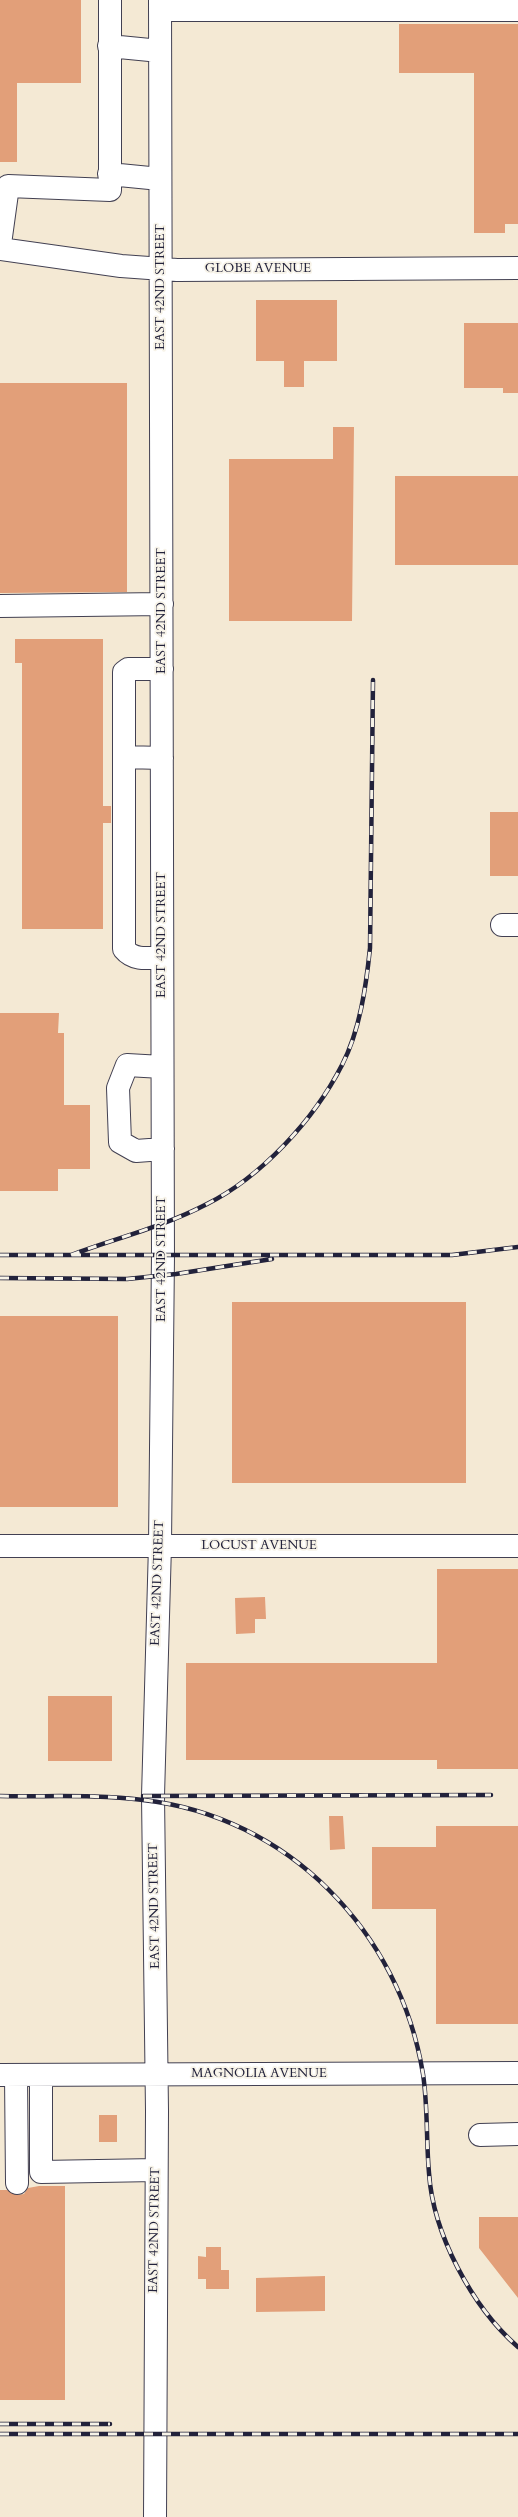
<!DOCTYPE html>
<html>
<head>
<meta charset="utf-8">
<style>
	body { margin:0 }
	canvas { display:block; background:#f4e9d4 }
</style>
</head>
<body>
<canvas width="518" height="2517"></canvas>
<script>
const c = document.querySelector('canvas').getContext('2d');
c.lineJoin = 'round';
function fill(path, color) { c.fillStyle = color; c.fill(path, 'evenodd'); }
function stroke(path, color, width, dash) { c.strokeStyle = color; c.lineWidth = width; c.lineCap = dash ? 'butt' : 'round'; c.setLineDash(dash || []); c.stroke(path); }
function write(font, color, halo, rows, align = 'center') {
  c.font = font + ' Cardo,serif'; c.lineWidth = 3.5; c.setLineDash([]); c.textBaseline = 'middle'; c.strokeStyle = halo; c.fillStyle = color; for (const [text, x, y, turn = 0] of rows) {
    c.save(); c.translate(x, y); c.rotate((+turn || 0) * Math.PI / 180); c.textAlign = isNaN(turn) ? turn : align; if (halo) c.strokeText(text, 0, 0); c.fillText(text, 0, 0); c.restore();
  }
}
fill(new Path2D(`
	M0 0H81V83H17V162H0Z
	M399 24H518V224H505V233H474V73H399Z
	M256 300H337V361H304V387H284V361H256Z
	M464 323H518V393H503V388H464Z
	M0 383H127V592L0 593Z
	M333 427H354L352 621H229V459H333Z
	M395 476H518V565H395Z
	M15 639H103V806H111V823H103V929H22V663H15Z
	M490 812H518V876H490Z
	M0 1013H59L58 1033H64V1105H90V1169H58V1191H0Z
	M232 1302H466V1483H232Z
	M0 1316H118V1507H0Z
	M437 1569H518V1769H437V1760H186V1663H437Z
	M265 1597 266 1619H255V1633L236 1634 235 1598Z
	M48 1696H112V1761H48Z
	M329 1816H343L345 1849 330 1850Z
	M436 1826H518V2024H436V1909H372V1847H436Z
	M99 2115H117V2142H99Z
	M39 2186H65V2400H0V2190H7L18 2195 24 2194 28 2188Z
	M479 2217H518V2298L479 2248Z
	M206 2247H221V2270H229V2289H206V2279H198V2256L206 2257Z
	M325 2276V2311L256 2312V2278Z`), '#e29f79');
const minor = new Path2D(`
	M160 10H518
	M109 46 160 51
	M109 174 160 179
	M0 244 8 186 110 190V0
	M0 249 121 266 177 270 518 268
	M0 606 162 604
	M162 669H128L124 672V949C134 961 148 958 162 957
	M124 757 162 758
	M502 925H518
	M162 1067 127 1065 118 1088 120 1142 136 1151 163 1149
	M0 1546H518
	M0 2075 518 2073
	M16 2075 17 2183
	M41 2075V2172L156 2170
	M480 2135 518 2134
	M155 2517 157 2111 153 1796 160 1545 163 1255 160 0`);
stroke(minor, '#424052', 24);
stroke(minor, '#fff', 22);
const rail = new Path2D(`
	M0 1255H452L518 1247
	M71 1255C116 1238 163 1227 207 1204 261 1177 314 1120 342 1065 360 1030 366 987 370 948L373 680
	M0 1278 127 1279 176 1274 272 1259
	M0 1796C47 1797 96 1794 143 1800 288 1816 400 1932 423 2074 428 2107 426 2140 429 2173 433 2234 472 2307 518 2347
	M143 1796 491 1795
	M0 2424H110
	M0 2434H518`);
stroke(rail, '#22223b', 4.5);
stroke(rail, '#f7f3e8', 3, [9]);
write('13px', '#22223b', '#f7f3e8', [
	["GLOBE AVENUE",258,269],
	["EAST 42ND STREET",161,287,-90],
	["EAST 42ND STREET",162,611,-90],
	["EAST 42ND STREET",162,935,-90],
	["EAST 42ND STREET",162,1259,-90],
	["LOCUST AVENUE",259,1546],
	["EAST 42ND STREET",158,1583,-88],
	["EAST 42ND STREET",155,1906,-91],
	["MAGNOLIA AVENUE",259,2074],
	["EAST 42ND STREET",155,2230,-89]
]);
</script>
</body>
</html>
